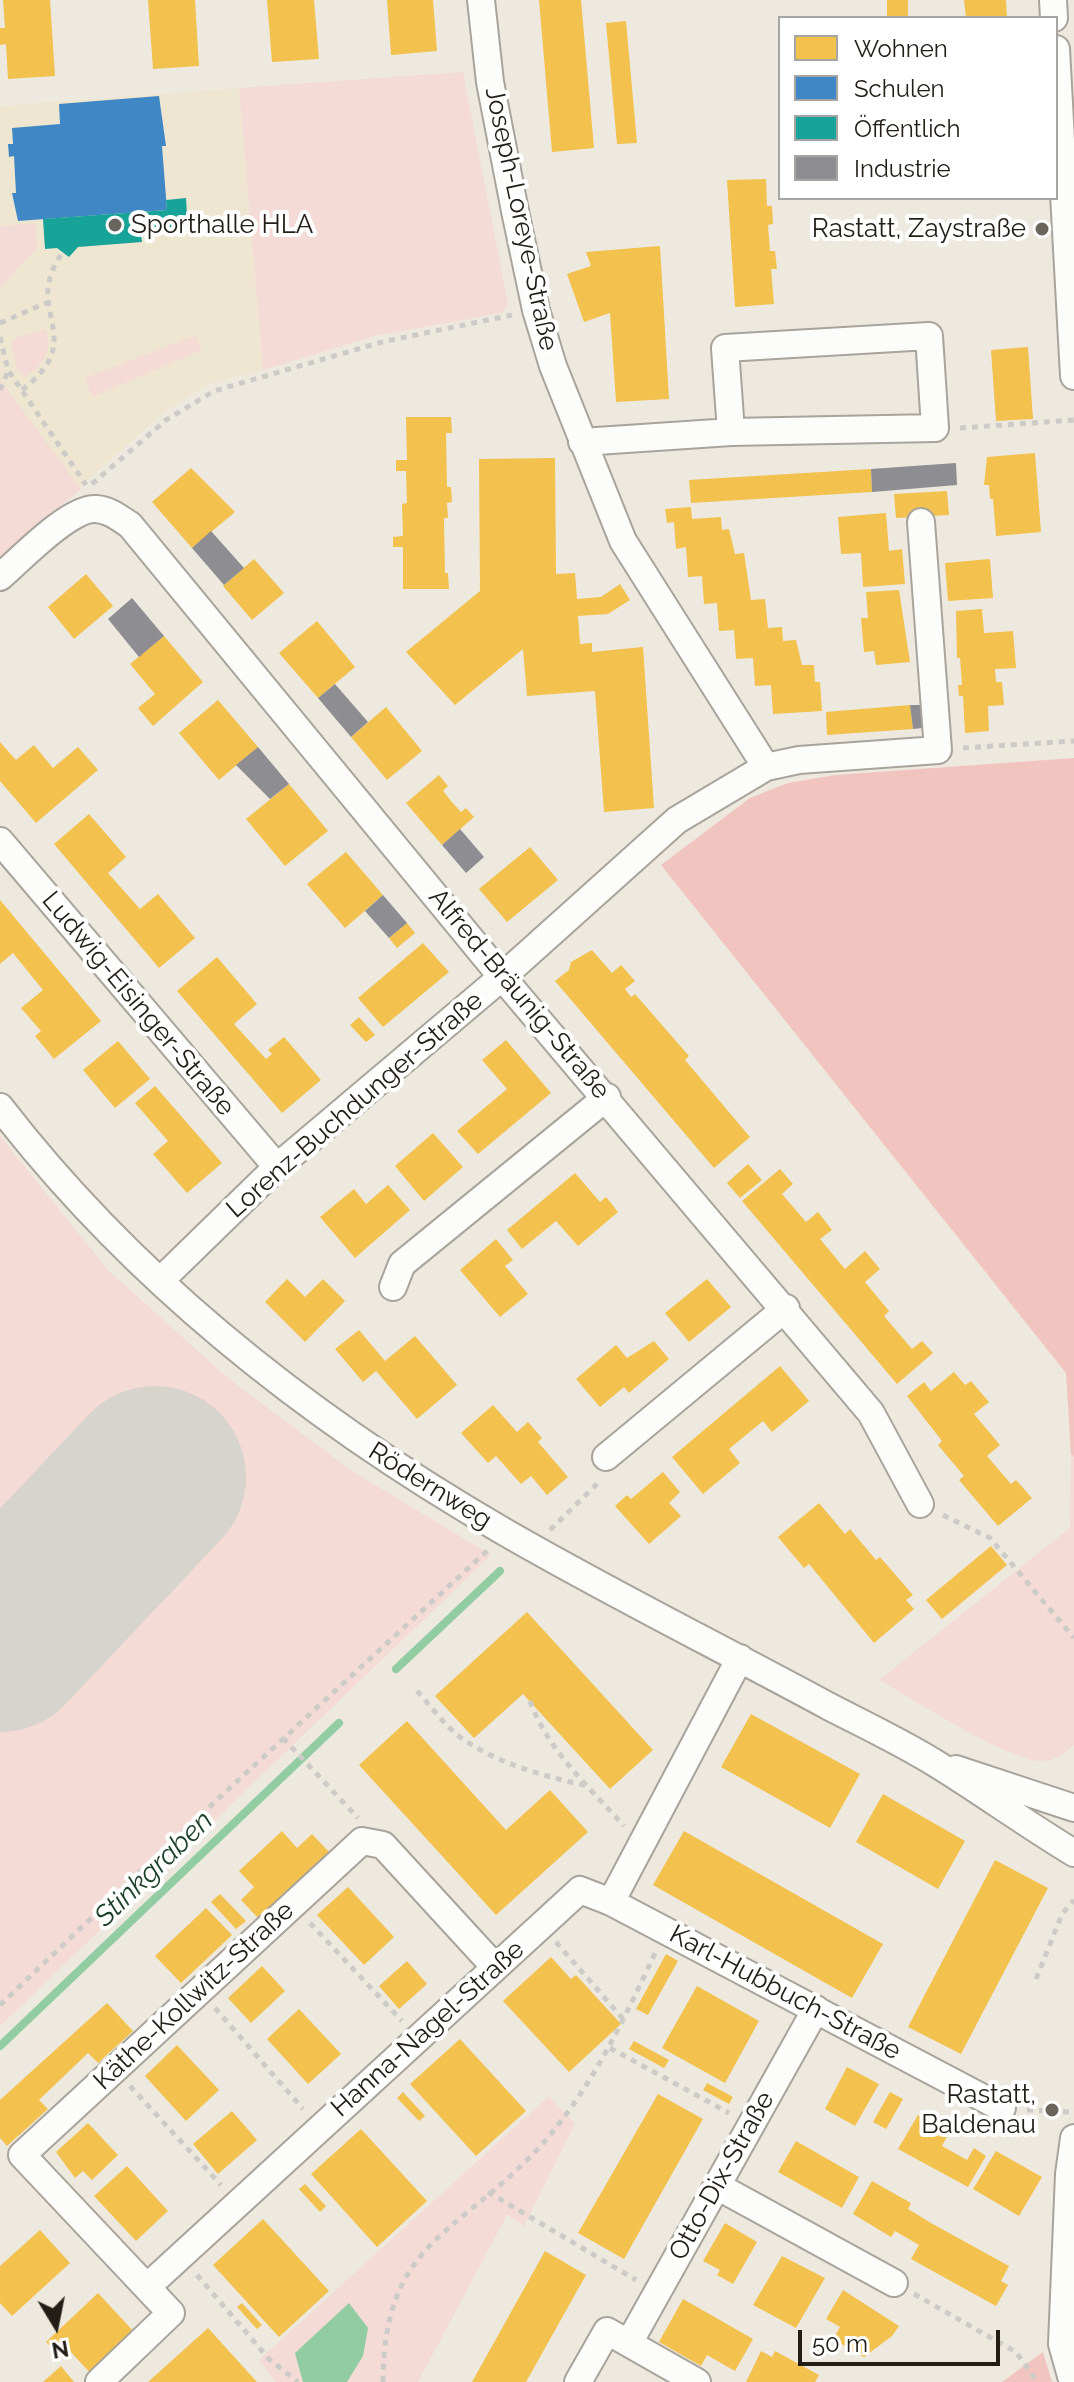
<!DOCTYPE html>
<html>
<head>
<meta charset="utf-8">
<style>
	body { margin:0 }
	#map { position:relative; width:1074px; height:2382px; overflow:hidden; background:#eee9de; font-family:Raleway,sans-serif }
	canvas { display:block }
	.legend { position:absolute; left:778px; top:16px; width:280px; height:184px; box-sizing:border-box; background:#fff; border:2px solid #a7a5a2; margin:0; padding:10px 14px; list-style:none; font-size:24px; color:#221e17 }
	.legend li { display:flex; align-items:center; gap:16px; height:40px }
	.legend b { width:40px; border:2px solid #a7a5a2 }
	.north { position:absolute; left:16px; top:2286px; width:80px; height:80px; -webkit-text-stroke:6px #fff; paint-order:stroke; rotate:170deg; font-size:22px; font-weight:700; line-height:32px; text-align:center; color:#221e17 }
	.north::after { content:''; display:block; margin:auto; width:28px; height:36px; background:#221e17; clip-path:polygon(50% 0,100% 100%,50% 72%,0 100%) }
	.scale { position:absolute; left:798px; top:2330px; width:202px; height:36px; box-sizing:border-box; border:4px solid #221e17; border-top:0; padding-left:10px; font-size:24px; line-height:28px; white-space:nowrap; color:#221e17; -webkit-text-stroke:6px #fff; paint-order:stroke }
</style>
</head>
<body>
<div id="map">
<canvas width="1074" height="2382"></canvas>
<ul class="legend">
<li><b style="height:22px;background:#f2c14e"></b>Wohnen</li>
<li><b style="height:22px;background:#3f88c5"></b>Schulen</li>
<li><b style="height:22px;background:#17a398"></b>Öffentlich</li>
<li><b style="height:22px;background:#8d8d92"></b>Industrie</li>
</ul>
<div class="north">N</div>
<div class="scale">50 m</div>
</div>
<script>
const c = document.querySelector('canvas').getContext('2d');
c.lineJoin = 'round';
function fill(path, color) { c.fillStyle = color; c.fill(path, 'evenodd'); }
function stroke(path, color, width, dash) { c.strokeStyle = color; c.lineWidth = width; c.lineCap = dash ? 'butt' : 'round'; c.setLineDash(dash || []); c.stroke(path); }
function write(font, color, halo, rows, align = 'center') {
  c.font = font + ' Raleway,sans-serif'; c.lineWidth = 8; c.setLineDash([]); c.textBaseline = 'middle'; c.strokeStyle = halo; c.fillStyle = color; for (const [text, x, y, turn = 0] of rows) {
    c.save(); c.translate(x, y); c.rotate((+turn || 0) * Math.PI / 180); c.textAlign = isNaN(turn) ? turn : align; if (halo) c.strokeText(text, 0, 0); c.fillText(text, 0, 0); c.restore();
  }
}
fill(new Path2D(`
	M239 88 263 370 209 384 163 413 0 558V106Z`), '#efe6d1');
fill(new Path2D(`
	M463 72 508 304 502 313 375 336 263 370 239 88Z
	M35 223 38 246 0 288V226Z
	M46 329C52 354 44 363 25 378L17 368 11 345 18 337Z
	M196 335 202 350 92 397 85 378Z
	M0 380 81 489 0 558Z
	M0 1136 108 1270 229 1379 352 1471 491 1555 0 2026Z
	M1071 1454 1074 1457V1745C1063 1754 1055 1761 1041 1761 1010 1762 911 1698 879 1680L1070 1528Z
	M549 2096 575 2124 524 2226 507 2215 418 2382H276L259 2360Z`), '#f4dbd5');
fill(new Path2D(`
	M1074 758V1457L1071 1454 1066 1373 661 865 750 798 788 783 835 775Z
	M1043 2352 1052 2382H1002Z`), '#f2c4bf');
fill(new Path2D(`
	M349 2303 368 2328 363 2356 347 2382H303L295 2353Z`), '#91cca2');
fill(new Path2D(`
	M3 0H50L55 76 8 79 6 44 0 45V28H5Z
	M148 0H195L199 66 153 69Z
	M267 0H314L319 59 272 62Z
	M387 0H433L437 51 391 55Z
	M539 0H581L594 148 552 152Z
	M887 0H908V18H887Z
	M964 0H1006L1007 18H966Z
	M626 21 637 143 617 144 606 23Z
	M766 179 767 206H772L773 224 768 225 770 251H775L777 269H771L774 304 735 307 727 180Z
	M660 246 669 399 616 402 610 313 584 322 567 274 591 266 586 252Z
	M1028 347 1033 419 996 421 991 350Z
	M406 417H451L452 433H446L447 487H451L452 502 447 503 448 518H444L445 573H448L449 589H403V547H393V537L403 536 402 504 407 503 406 471H396V460H407Z
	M1035 453 1041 532 996 536 993 499H990L989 485H984L987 457Z
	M555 458 556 574 575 573 577 599 601 597 620 584 630 600 608 614 578 616 580 644 592 643V652L643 647 654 808 604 812 595 691 527 696 523 649 455 705 406 652 480 591 479 459Z
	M191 468 235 512 192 548 152 502Z
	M871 469 872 492 691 503 689 480Z
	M947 491 949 515 896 518 894 494Z
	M691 507 692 519 721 517 722 530 729 529 735 554 744 553 751 600 765 599 768 628 782 627 783 641 796 640 802 665H814L815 682H820L822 711 773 714 771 685 755 686 753 658 736 659 734 630 719 631 717 603 704 604 702 576 688 577 686 547 676 549 674 522 667 523 665 509Z
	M886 513 889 551 902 549 905 584 863 587 861 553 841 554 838 517Z
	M254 559 284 593 252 620 223 586Z
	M990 559 993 598 948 601 945 563Z
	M86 574 113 606 74 639 48 607Z
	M899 590 910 662 876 665 874 651 864 652 861 618H868L866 592Z
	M982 609 984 633 1013 631 1016 668 995 669 996 682H1002L1004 705 988 706 989 731 965 733 963 696H959L958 685H962L960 658H957L956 611Z
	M317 621 355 667 318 698 279 653Z
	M164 636 203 682 153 726 138 708 155 694 130 664Z
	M218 700 258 747 219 780 179 733Z
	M910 705 913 729 827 735 826 712Z
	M386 707 422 751 387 780 351 737Z
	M0 742 16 760 34 745 53 768 78 747 98 770 36 823 0 781Z
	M439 775 448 786 443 791 451 801 461 812 466 808 474 817 442 845 406 803Z
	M289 784 328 831 285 866 246 819Z
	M89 814 126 857 108 873 140 909 158 894 195 938 159 968 54 844Z
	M530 847 558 880 507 922 479 889Z
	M346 852 383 895 345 928 307 884Z
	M0 900 101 1021 54 1059 35 1036 41 1031 21 1008 43 990 13 953 0 964Z
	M407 923 415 933 397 948 389 938Z
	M423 943 449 972 383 1027 358 998Z
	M592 950 612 973 621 965 635 981 625 989 631 997 635 994 689 1056 685 1060 750 1137 714 1168 555 981 569 970 571 962Z
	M217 957 257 1004 234 1024 266 1059 272 1054 268 1050 284 1037 321 1080 282 1113 177 991Z
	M359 1017 375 1035 366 1042 350 1025Z
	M506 1040 551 1093 478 1154 457 1131 507 1089 482 1060Z
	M118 1041 150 1079 115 1108 83 1070Z
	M155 1086 222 1163 187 1193 153 1154 168 1141 135 1103Z
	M433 1133 463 1167 424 1201 395 1166Z
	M748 1164 762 1180 740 1198 727 1183Z
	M780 1169 793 1184 782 1194 806 1222 818 1212 832 1230 820 1239 845 1269 865 1251 880 1269 865 1282 889 1311 884 1316 912 1349 922 1341 933 1353 897 1384 742 1201Z
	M575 1173 600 1202 606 1197 618 1212 578 1246 556 1221 522 1249 507 1230Z
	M388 1185 410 1210 355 1258 320 1217 354 1189 366 1204Z
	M496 1239 513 1260 505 1266 528 1294 500 1317 460 1270Z
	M287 1279 305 1297 323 1279 345 1301 305 1342 265 1302Z
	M707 1279 731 1307 689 1342 665 1313Z
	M359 1330 385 1361 415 1336 457 1385 417 1419 376 1371 363 1382 335 1349Z
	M654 1341 669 1359 629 1393 624 1387 600 1407 576 1379 616 1345 627 1358Z
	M780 1366 809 1401 772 1432 763 1421 729 1449 740 1463 703 1494 672 1457Z
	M954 1372 965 1385 971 1381 989 1402 974 1414 1000 1445 987 1456 1011 1484 1016 1480 1032 1498 998 1526 959 1480 964 1476 938 1445 942 1441 907 1396 924 1382 931 1391Z
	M493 1405 517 1432 528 1422 542 1438 538 1442 568 1477 547 1495 531 1476 521 1484 496 1456 488 1463 461 1433Z
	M663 1472 680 1492 669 1503 681 1516 649 1544 615 1506 627 1495 631 1499Z
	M819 1503 845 1534 850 1529 876 1560 880 1557 913 1595 906 1600 914 1609 874 1643 809 1564 804 1568 778 1537Z
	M991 1546 1007 1565 942 1619 926 1600Z
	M527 1612 653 1750 610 1789 523 1694 474 1738 435 1696Z
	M751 1714 860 1774 830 1828 721 1767Z
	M407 1721 506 1830 550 1790 588 1832 496 1915 359 1765Z
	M883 1794 965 1841 938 1889 856 1842Z
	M282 1831 297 1848 312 1834 329 1852 258 1918 241 1900 254 1887 239 1871Z
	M684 1831 883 1944 852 1998 653 1885Z
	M995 1860 1048 1888 961 2054 908 2027Z
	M348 1887 394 1937 364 1965 317 1915Z
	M220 1894 246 1921 236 1929 211 1902Z
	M206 1908 232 1935 181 1983 155 1956Z
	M666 1954 678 1961 648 2015 636 2009Z
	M551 1957 571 1979 576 1975 621 2024 569 2072 503 2001Z
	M407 1961 427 1984 399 2009 379 1986Z
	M262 1966 285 1991 251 2023 228 1998Z
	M697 1986 759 2021 725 2083 662 2048Z
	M107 2003 133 2031 98 2063 88 2053 39 2100 48 2109 7 2146 0 2138V2100Z
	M299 2009 341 2054 308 2084 267 2039Z
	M460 2039 526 2111 476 2156 410 2084Z
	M634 2041 669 2060 664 2068 629 2049Z
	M177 2045 219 2090 186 2121 145 2076Z
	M847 2067 879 2084 855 2126 825 2109Z
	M707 2083 733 2097 729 2104 703 2090Z
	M403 2092 425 2116 419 2121 397 2098Z
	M890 2092 903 2099 886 2129 873 2122Z
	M658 2094 703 2119 624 2259 578 2233Z
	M232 2111 257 2140 218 2174 193 2144Z
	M918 2115 949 2133 942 2146 967 2160 974 2148 986 2156 968 2187 898 2149Z
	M88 2123 118 2155 92 2180 83 2171 75 2178 56 2152Z
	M361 2129 427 2201 377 2247 311 2174Z
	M796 2141 859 2177 842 2208 778 2172Z
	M996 2151 1042 2177 1019 2216 973 2189Z
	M127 2166 168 2211 136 2241 94 2196Z
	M872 2181 911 2203 908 2209 931 2223 1009 2266 1001 2281 1008 2285 996 2306 911 2259 919 2245 895 2231 891 2237 853 2214Z
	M305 2184 326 2206 320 2212 299 2189Z
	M263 2219 329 2291 279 2337 213 2265Z
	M725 2223 757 2242 733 2284 717 2275 720 2270 703 2261Z
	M40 2230 70 2263 12 2316 0 2303V2266Z
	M545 2251 586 2275 526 2382H472Z
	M782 2256 825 2278 796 2328 753 2305Z
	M843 2290 899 2326 892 2336 864 2357 833 2339 840 2327 826 2319Z
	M98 2293 136 2334 92 2375 69 2350 61 2358 46 2342Z
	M683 2299 753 2339 735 2371 707 2355 701 2366 659 2342Z
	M242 2303 262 2325 257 2329 237 2307Z
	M208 2328 257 2382H148Z
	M761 2351 772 2357 775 2351 819 2375 815 2382H746Z
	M61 2366 74 2382H43Z`), '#f2c14e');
fill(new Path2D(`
	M159 96 166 146H162L167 210 18 221 12 193H16L14 156 9 157 8 144H13L12 128 60 124 59 104Z`), '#3f88c5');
fill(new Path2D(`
	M186 198 188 232 141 235 142 242 78 247 69 257 57 248 45 249 43 219 167 210 166 200Z`), '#17a398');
fill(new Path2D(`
	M956 463 957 485 872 492 871 469Z
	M211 531 244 568 224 585 192 548Z
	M132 598 164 636 139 657 108 619Z
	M335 684 368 722 351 737 318 698Z
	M910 705H921L923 728 913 729Z
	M258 747 289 784 270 799 236 765Z
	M460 829 484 857 466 873 442 845Z
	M383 895 407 923 389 938 365 911Z`), '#8d8d92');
stroke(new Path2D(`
	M396 1669 500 1571
	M0 2046 339 1723`), '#91cca2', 8);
stroke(new Path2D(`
	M0 1641 155 1477`), '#d7d4cd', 182);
const minor = new Path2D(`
	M481 0 490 82 515 211 536 310 553 366 623 541 766 767
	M1053 0 1054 18
	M1056 49 1074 376
	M582 442 731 432 935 428 929 336 725 348 731 432
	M0 577C21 559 70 507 96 509 110 510 119 518 130 525L502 977 871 1413 920 1504
	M0 841 277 1167
	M0 1107C135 1282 313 1421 503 1531 610 1593 721 1648 830 1707 865 1725 901 1742 935 1763 982 1792 1026 1824 1074 1853
	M160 1281 277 1167 502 977 677 820 766 767 799 760 938 750 921 522
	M393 1287 402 1264 607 1097
	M606 1457 786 1308
	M956 1769 1074 1808
	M611 1902 1002 2108
	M717 2186 894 2283
	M148 2286 580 1890 611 1902 740 1658
	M629 2343 816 2009
	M1071 2376 1062 2344 1069 2174 1074 2138
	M99 2382 171 2313 22 2155 362 1841 383 1845 495 1967
	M578 2382 607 2331 697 2382`);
stroke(minor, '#a8a49b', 30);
stroke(new Path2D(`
	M0 323 46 303
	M0 337 8 370 86 485
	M0 390 8 371
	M22 390C92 336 19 312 63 252
	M960 428 1074 420
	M92 484 166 420 214 391 382 342 512 315
	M963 748 1074 741
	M943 1515 990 1538 1074 1638
	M550 1530 600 1481
	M417 1691C430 1705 444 1725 460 1737 498 1764 543 1776 588 1786
	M530 1701C548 1751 589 1787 624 1826
	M283 1738 358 1818
	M310 1923 402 2021
	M556 1942 624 2020
	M1036 1979 1062 1914 1074 1900
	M0 2005 168 1845 488 1550
	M215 2008 303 2109
	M610 2048 729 2113
	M130 2086 221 2185
	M1027 2110 1069 2112
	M488 2192 636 2280
	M197 2275 269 2359 298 2382
	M914 2294 1016 2352 1037 2382
	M383 2382C384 2245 451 2238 532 2155 587 2098 622 2024 655 1953`), '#cdcbc7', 5, [6, 6]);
stroke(minor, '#fcfcfa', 26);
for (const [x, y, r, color] of [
	[115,225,8,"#69655d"],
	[1042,229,8,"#69655d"],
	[1052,2110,8,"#69655d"]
]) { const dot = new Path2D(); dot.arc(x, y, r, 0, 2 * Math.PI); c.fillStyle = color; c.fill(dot); stroke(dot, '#fff', 3); }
write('26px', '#221e17', '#fff', [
	["Joseph-Loreye-Straße",521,219,78],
	["Alfred-Bräunig-Straße",519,994,50],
	["Ludwig-Eisinger-Straße",138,1004,50],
	["Lorenz-Buchdunger-Straße",355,1105,-41],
	["Rödernweg",430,1486,32],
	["Karl-Hubbuch-Straße",785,1993,28],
	["Käthe-Kollwitz-Straße",194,1996,-43],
	["Hanna-Nagel-Straße",428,2029,-42],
	["Otto-Dix-Straße",722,2176,-61]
]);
write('26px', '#221e17', '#fff', [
	["Sporthalle HLA",131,225,"left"],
	["Rastatt, Zaystraße",1026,229],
	["Rastatt,",1036,2095],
	["Baldenau",1036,2125]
], 'right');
write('italic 28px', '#1c412a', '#fff', [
	["Stinkgraben",154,1869,-44]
]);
</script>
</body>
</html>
